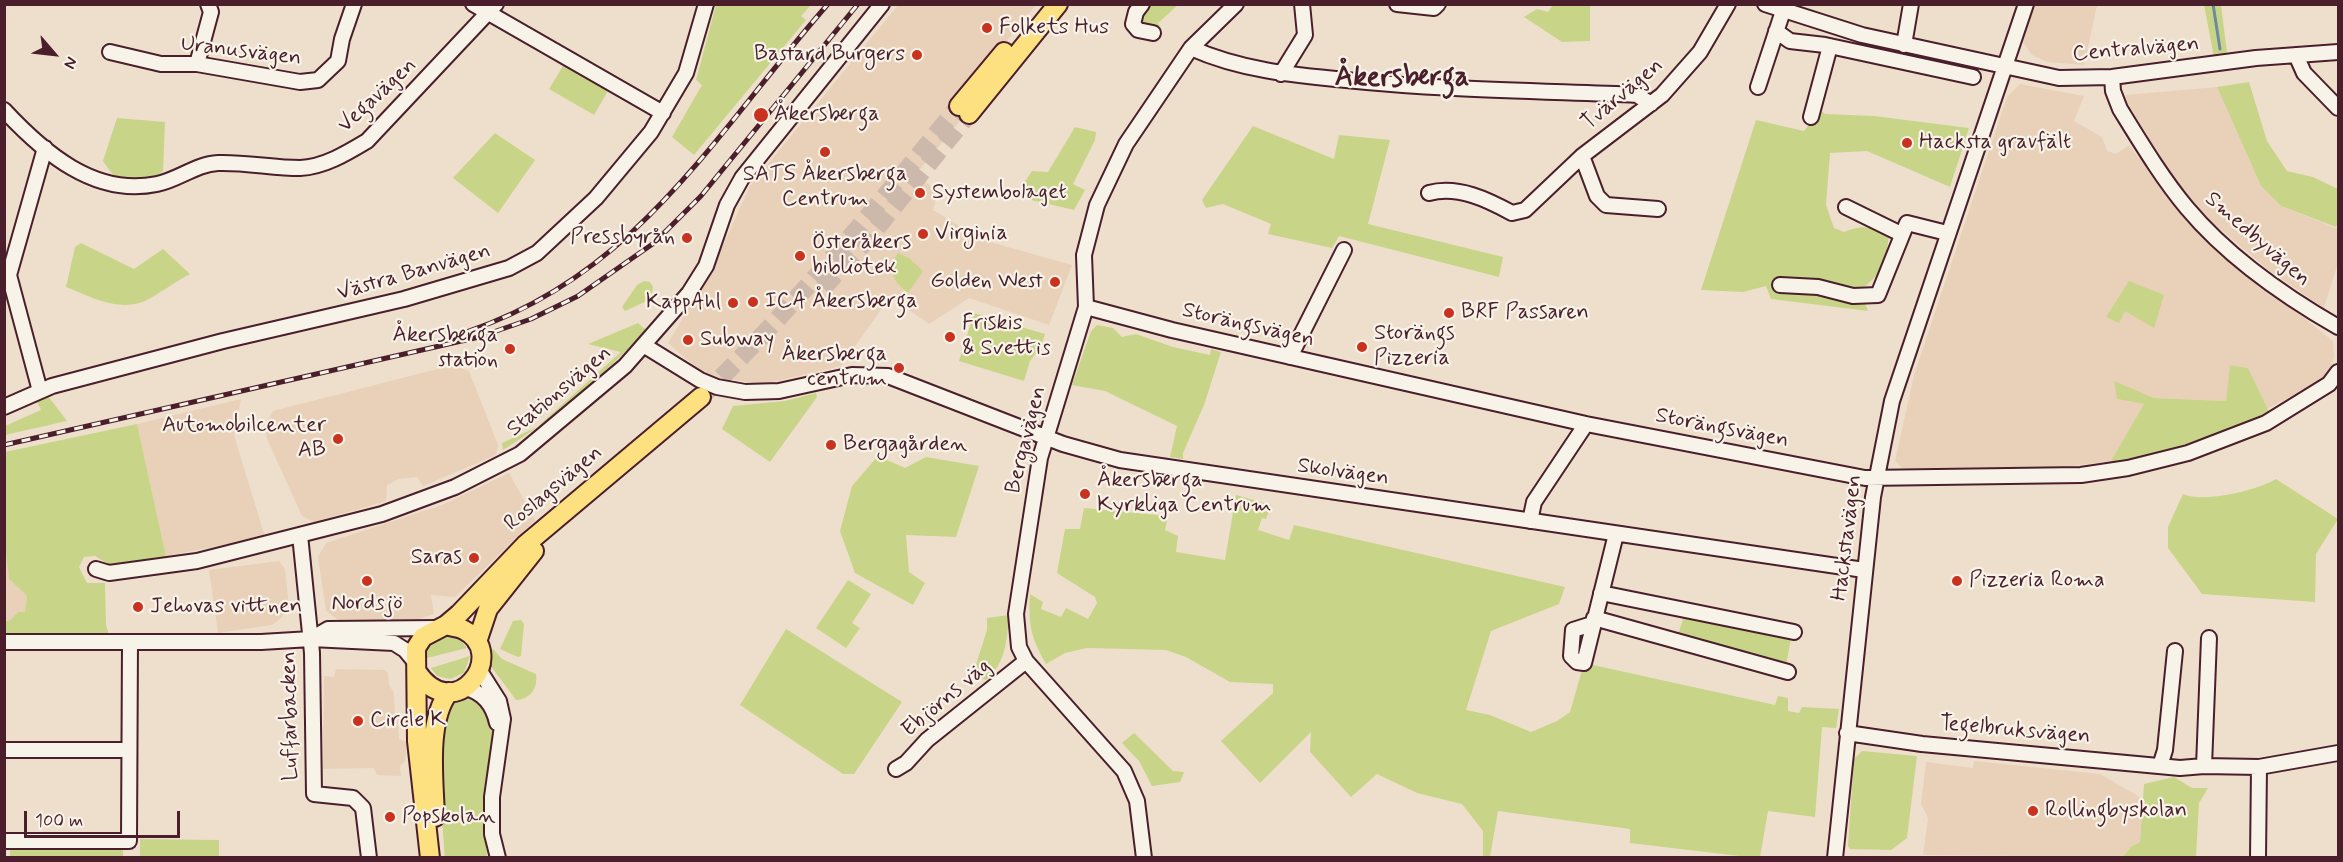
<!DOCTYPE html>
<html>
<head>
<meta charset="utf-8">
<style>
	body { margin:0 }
	#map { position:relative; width:2343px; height:862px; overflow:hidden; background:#eedfcc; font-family:Mynerve,sans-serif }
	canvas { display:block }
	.frame { position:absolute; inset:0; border:6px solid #4a1f2b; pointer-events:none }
	.north { position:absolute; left:24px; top:24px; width:60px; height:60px; -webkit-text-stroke:4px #f7f3e8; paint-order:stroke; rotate:118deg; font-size:16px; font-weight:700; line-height:24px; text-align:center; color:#4a1f2b }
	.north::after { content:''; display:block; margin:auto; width:21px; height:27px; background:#4a1f2b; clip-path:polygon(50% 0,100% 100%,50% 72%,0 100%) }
	.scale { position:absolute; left:24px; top:811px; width:156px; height:27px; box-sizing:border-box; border:3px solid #4a1f2b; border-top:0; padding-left:8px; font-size:18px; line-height:21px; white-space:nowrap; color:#4a1f2b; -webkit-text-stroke:4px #f7f3e8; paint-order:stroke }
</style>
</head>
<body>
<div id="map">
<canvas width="2343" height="862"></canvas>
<div class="frame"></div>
<div class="north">N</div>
<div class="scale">100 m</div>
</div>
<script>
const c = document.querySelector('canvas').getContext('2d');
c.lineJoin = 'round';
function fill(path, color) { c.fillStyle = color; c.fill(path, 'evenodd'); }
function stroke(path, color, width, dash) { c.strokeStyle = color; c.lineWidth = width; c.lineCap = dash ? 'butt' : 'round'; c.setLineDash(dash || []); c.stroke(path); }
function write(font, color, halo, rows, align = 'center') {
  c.font = font + ' Mynerve,sans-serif'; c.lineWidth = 4.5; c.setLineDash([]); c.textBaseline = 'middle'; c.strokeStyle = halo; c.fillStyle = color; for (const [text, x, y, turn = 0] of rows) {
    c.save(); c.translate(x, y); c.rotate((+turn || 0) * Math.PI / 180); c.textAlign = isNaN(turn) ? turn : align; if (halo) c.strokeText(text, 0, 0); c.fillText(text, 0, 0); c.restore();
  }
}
fill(new Path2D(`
	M898 5H1036L952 109 961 120 916 174 938 192 933 210 983 240 1072 265 1049 325 969 298 929 324 890 297 841 366 764 384 715 378 700 371 668 343 714 265 750 186Z
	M2089 5 2097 6 2084 65 2047 62 2032 55 2023 42 2035 5Z
	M2020 84 2084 96 2074 121 2102 137 2107 151 2116 154 2129 145 2197 233 2333 341 2334 356 2331 369 2324 379 2267 409 2248 368 2231 365 2226 401 2154 398 2114 382 2118 399 2145 404 2111 461 2032 471 1902 468 1895 461 1914 375 2007 97Z
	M2217 87 2261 186 2281 206 2338 229V263L2324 308 2271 272 2195 208 2127 107 2125 95Z
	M453 365 469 371 498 445 496 455 423 486 417 477 399 479 387 485 386 501 314 522 302 516 267 439 265 425 273 411Z
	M241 399 234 435 265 537 166 556 137 424Z
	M509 473 535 520 455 597 431 595 434 614 413 621 341 622 326 611 318 557 326 543 442 505Z
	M4 535H7L9 579 27 596 25 612H18L9 621H4Z
	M279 561 285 569 289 608 279 620 272 625 218 633 209 570Z
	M336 669 384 670 388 673 389 685 394 693 395 717 398 719 399 739 407 742 405 761 400 766 401 776 377 775 374 768 323 769 324 676 334 677Z
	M1974 761 2100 774 2143 799 2140 842 2123 857 1923 855 1928 818 1921 804 1926 762 1973 768Z`), '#e8d1b8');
fill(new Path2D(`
	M716 5H811L801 16 806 20 694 155 672 137 702 85 696 80Z
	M1148 5H1178L1158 23 1161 28 1153 27 1147 31 1136 19Z
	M1553 5H1590V41L1562 42 1524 17 1537 9 1548 12Z
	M2204 5H2221L2227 53 2214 57Z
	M565 63 609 89 594 115 549 89Z
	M2249 82 2267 141 2287 171 2313 177 2338 189V222L2336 227 2281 206 2261 186 2217 87Z
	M1820 110 1825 114 1874 116 1969 128 1950 187 1867 151 1830 153 1826 205 1834 228 1844 232C1861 225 1874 225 1889 236 1885 262 1883 274 1860 290L1868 311 1771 299 1766 286 1743 292 1701 290 1756 120 1804 131Z
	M117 118 165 122 163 171 149 181 116 179 103 161Z
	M1253 126 1334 159 1339 135 1390 140 1368 224 1503 257 1499 277 1339 236 1332 248 1268 234 1271 224 1223 204 1206 208 1202 200Z
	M1075 127 1096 132 1095 140 1073 184 1085 190 1074 210 1027 199 1028 190 1024 183 1032 171 1048 172Z
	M495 133 535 160 498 213 453 178Z
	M81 243 134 269 163 249 190 274C175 282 163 291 149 299 122 314 91 297 66 287L75 247Z
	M898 253 909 258 923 271 908 293C892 280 887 270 898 253Z
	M644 281 650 282 653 287 651 299 625 311 622 307 637 285Z
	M2129 281 2164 295 2154 328 2125 311 2119 323 2106 317Z
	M974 313 1045 334 1041 347 1030 361 1024 381 959 361Z
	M638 323 646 330C604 375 555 418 503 450L502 443 537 427 621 352 588 344Z
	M1097 325 1113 328 1122 337 1136 334 1173 347 1210 355 1211 349 1221 352 1204 405 1183 453V459L1170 457 1177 426 1105 391 1072 385 1091 331Z
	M2230 365 2248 368 2271 416 2164 456 2103 468V463L2111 461 2144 404 2117 399 2114 381 2154 398 2226 401Z
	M816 393 817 397 770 462 722 429 733 406 785 401Z
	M48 396 67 421 5 435V426L41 410 37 402Z
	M137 424 166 556 115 568 95 556 84 557 79 567 87 583H105L106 625 110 638 5 637 4 621H9L18 612H25L27 596 9 579 4 535 5 452Z
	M878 456 905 468 926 457 979 466 956 537 906 535 909 572 925 583 913 605 855 573 840 531 852 486Z
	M2276 479 2338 519 2316 554 2315 602 2202 594 2168 548V527L2183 494C2204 503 2255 491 2276 479Z
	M1236 495 1271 505 1266 519 1262 518 1258 530 1289 540 1294 525 1565 587 1559 604 1491 631 1466 710 1490 715 1531 732 1557 721 1570 712 1584 663 1775 705 1778 696 1788 698V711L1799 713 1802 707 1839 709 1836 728 1822 727 1815 817 1768 811 1760 857H1748L1630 843V829L1498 811 1490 857H1483V831L1462 804 1417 793 1377 774 1351 797 1310 752 1311 732 1260 783 1221 741 1273 693V684L1230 682 1186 657 1166 650 1087 648 1065 653 1046 664C1031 638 1028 624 1030 594L1043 602 1041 609 1061 617 1066 608 1088 619 1097 603 1095 597 1057 573 1065 529H1080L1084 508 1168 516 1165 530 1178 536 1176 552 1225 560Z
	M848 580 871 594 852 623 860 628 846 648 816 628Z
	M1009 615C1007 640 1006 663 986 680L973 674 987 630V618Z
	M1684 616 1791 638 1786 666 1677 638Z
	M521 620 524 624 521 656 518 657 500 649 513 621Z
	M786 629 902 702 854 774H843L740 705Z
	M444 634 458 637 467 648 423 659 425 647Z
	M488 648 493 649 502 659 536 674C538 688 531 699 516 700L490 665Z
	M470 656 464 673 450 679 437 676 431 668Z
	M463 698 481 702 492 718 495 747 485 830 487 857 445 858C443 823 433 732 452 705 454 701 459 700 463 698Z
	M1134 733 1173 771 1184 772 1180 782 1152 786 1139 761 1122 743Z
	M1862 751 1917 756 1907 838 1891 850 1850 849 1848 846 1854 759Z
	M2174 777 2192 788H2208L2199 803 2196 857H2123L2131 847 2140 842 2144 784Z
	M140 839 219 840V857H140Z
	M123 845V857H10V847Z`), '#c8d588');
stroke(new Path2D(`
	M2213 4 2220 49`), '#6f8a9c', 3);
stroke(new Path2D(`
	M823 288 867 240 969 114
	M702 396C797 305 876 207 959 106`), '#cdb9ac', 18, [18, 9]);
const minor = new Path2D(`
	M473 4 663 113
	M1142 4 1136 12 1133 24 1138 30 1153 33
	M1397 4 1434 8 1438 4
	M1765 4 1862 35 2059 78 2112 77 2256 58 2338 52
	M1776 31 1790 41 1825 45 1973 77
	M1904 45 1911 4
	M1191 48C1240 70 1292 75 1346 80 1442 90 1540 91 1637 95L1651 104
	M110 52 161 64H197L300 82 318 80 338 61 342 39 354 4
	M2296 55 2304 73 2338 108
	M197 64 211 12 208 4
	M1281 74 1305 35 1302 4
	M2112 77 2113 91 2120 109C2141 143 2162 178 2187 208 2228 257 2284 296 2338 327
	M1758 87 1783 11
	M4 110C44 153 95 197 157 184 178 180 196 164 218 163 245 162 273 168 300 168 324 167 347 153 367 141L496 4
	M1811 117 1830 46
	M1582 156 1597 196 1606 205 1658 209
	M1429 193C1458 185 1488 200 1512 213L1525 210 1582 156 1662 95 1700 52 1728 4
	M1846 207 1901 234
	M1780 285 1818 287 1853 296 1878 295 1907 223 1947 233
	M1086 307 1172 330 1586 424 1865 478 2081 475 2128 468 2188 453 2266 423 2329 384 2338 372
	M645 346 700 380 717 387 745 392 779 391 852 375 888 376 1063 444 1120 460 1864 570
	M1290 357 1344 250
	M40 391 9 275 45 148
	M4 407 52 386 223 341 404 299 509 268 537 253 596 198 651 132 686 73 706 4
	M1530 521 1534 502 1586 424
	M300 535 312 653 314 794 353 798 363 808 369 858
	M96 569 109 573 197 561 382 514 455 487 520 454 625 366 689 293 706 266 727 205 742 178 882 4
	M1601 593 1794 632
	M1594 618 1788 672
	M1592 624 1573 630 1571 656 1577 662 1584 663 1616 534
	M311 639 328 629 438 628
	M4 642H261L311 639 394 643 405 650 415 662
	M480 671 499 701 503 719 492 797V834L498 858
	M465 688C483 692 493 705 497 723
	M1847 733 1922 744 2180 768 2204 766 2259 767 2338 753
	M4 750H128
	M2160 766 2165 750 2175 651
	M2204 766 2209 638
	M896 769 906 763 927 740 1026 661
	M4 841H129L130 642
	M1144 858 1137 801 1124 771 1026 661 1019 647 1016 614 1040 458 1086 307 1084 255 1097 205 1126 144 1191 48 1236 4
	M1835 858 1873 497 1892 401 2026 4
	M2258 858 2259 767`);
const major = new Path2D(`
	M959 106 1004 52
	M969 114 1058 4
	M477 642 488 609 534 551
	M417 672C455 728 510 654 464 630 459 627 451 627 446 625
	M435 817C434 781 426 721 449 692
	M430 858 417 741 416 648 423 637 446 625 459 614 525 545 701 397`);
stroke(minor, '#4a1f2b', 18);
stroke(major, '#4a1f2b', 22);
stroke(minor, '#f7f3e8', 14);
stroke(major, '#fde080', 18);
const rail = new Path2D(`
	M469 331C639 273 716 132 828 4
	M4 445 479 337 531 319 578 296 654 243 701 196 858 4`);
stroke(rail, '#4a1f2b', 5);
stroke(rail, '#f7f3e8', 3, [9]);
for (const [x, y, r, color] of [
	[987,28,6,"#c8321e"],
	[917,55,6,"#c8321e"],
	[761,115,8,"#c8321e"],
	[1907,143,6,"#c8321e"],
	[825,152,6,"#c8321e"],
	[920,193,6,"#c8321e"],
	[923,234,6,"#c8321e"],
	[687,238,6,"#c8321e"],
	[800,256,6,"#c8321e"],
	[1055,282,6,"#c8321e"],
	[753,302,6,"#c8321e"],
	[733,303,6,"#c8321e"],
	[1449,313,6,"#c8321e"],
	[950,337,6,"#c8321e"],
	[688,340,6,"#c8321e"],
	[1362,347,6,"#c8321e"],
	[510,349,6,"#c8321e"],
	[899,368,6,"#c8321e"],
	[338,439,6,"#c8321e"],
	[831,445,6,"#c8321e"],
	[1085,494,6,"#c8321e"],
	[474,558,6,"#c8321e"],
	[367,581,6,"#c8321e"],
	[1957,581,6,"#c8321e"],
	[138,607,6,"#c8321e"],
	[358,721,6,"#c8321e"],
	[2033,811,6,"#c8321e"],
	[390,817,6,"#c8321e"]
]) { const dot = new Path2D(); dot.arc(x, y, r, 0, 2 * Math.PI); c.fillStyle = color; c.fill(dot); stroke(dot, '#f7f3e8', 2); }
write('22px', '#4a1f2b', '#f7f3e8', [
	["Folkets Hus",999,28],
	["Bastard Burgers",905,55,"right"],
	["Åkersberga",774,115],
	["Hacksta gravfält",1919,143],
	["SATS Åkersberga",825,175,"center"],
	["Centrum",825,200,"center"],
	["Systembolaget",932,193],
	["Virginia",935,234],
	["Pressbyrån",675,238,"right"],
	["Österåkers",812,243],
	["bibliotek",812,268],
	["Golden West",1043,282,"right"],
	["ICA Åkersberga",765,302],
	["KappAhl",721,303,"right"],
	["BRF Passaren",1461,313],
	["Friskis",962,324],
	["& Svettis",962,349],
	["Storängs",1374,334],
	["Pizzeria",1374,359],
	["Åkersberga",498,336,"right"],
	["station",498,361,"right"],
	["Subway",700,340],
	["Åkersberga",887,355,"right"],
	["centrum",887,380,"right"],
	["Automobilcenter",326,426,"right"],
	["AB",326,451,"right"],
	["Bergagården",843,445],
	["Åkersberga",1097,481],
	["Kyrkliga Centrum",1097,506],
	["Saras",462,558,"right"],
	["Pizzeria Roma",1969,581],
	["Nordsjö",367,604,"center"],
	["Jehovas vittnen",150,607],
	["Circle K",370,721],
	["Rollingbyskolan",2045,811],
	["Popskolan",402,817]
], 'left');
write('22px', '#4a1f2b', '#f7f3e8', [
	["Centralvägen",2136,50,-5],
	["Uranusvägen",241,52,7],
	["Tvärvägen",1623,95,-40],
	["Vegavägen",378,96,-43],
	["Smedbyvägen",2257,240,41],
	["Västra Banvägen",414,273,-16],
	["Storängsvägen",1248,326,13],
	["Stationsvägen",560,392,-40],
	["Storängsvägen",1722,429,11],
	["Bergavägen",1027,440,-76],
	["Skolvägen",1343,473,8],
	["Roslagsvägen",554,489,-40],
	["Hackstavägen",1848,538,-83],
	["Ebjörns väg",947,699,-40],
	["Luffarbacken",291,716,-91],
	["Tegelbruksvägen",2015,731,5]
]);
write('bold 28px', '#4a1f2b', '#f7f3e8', [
	["Åkersberga",1402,79]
]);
</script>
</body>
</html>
